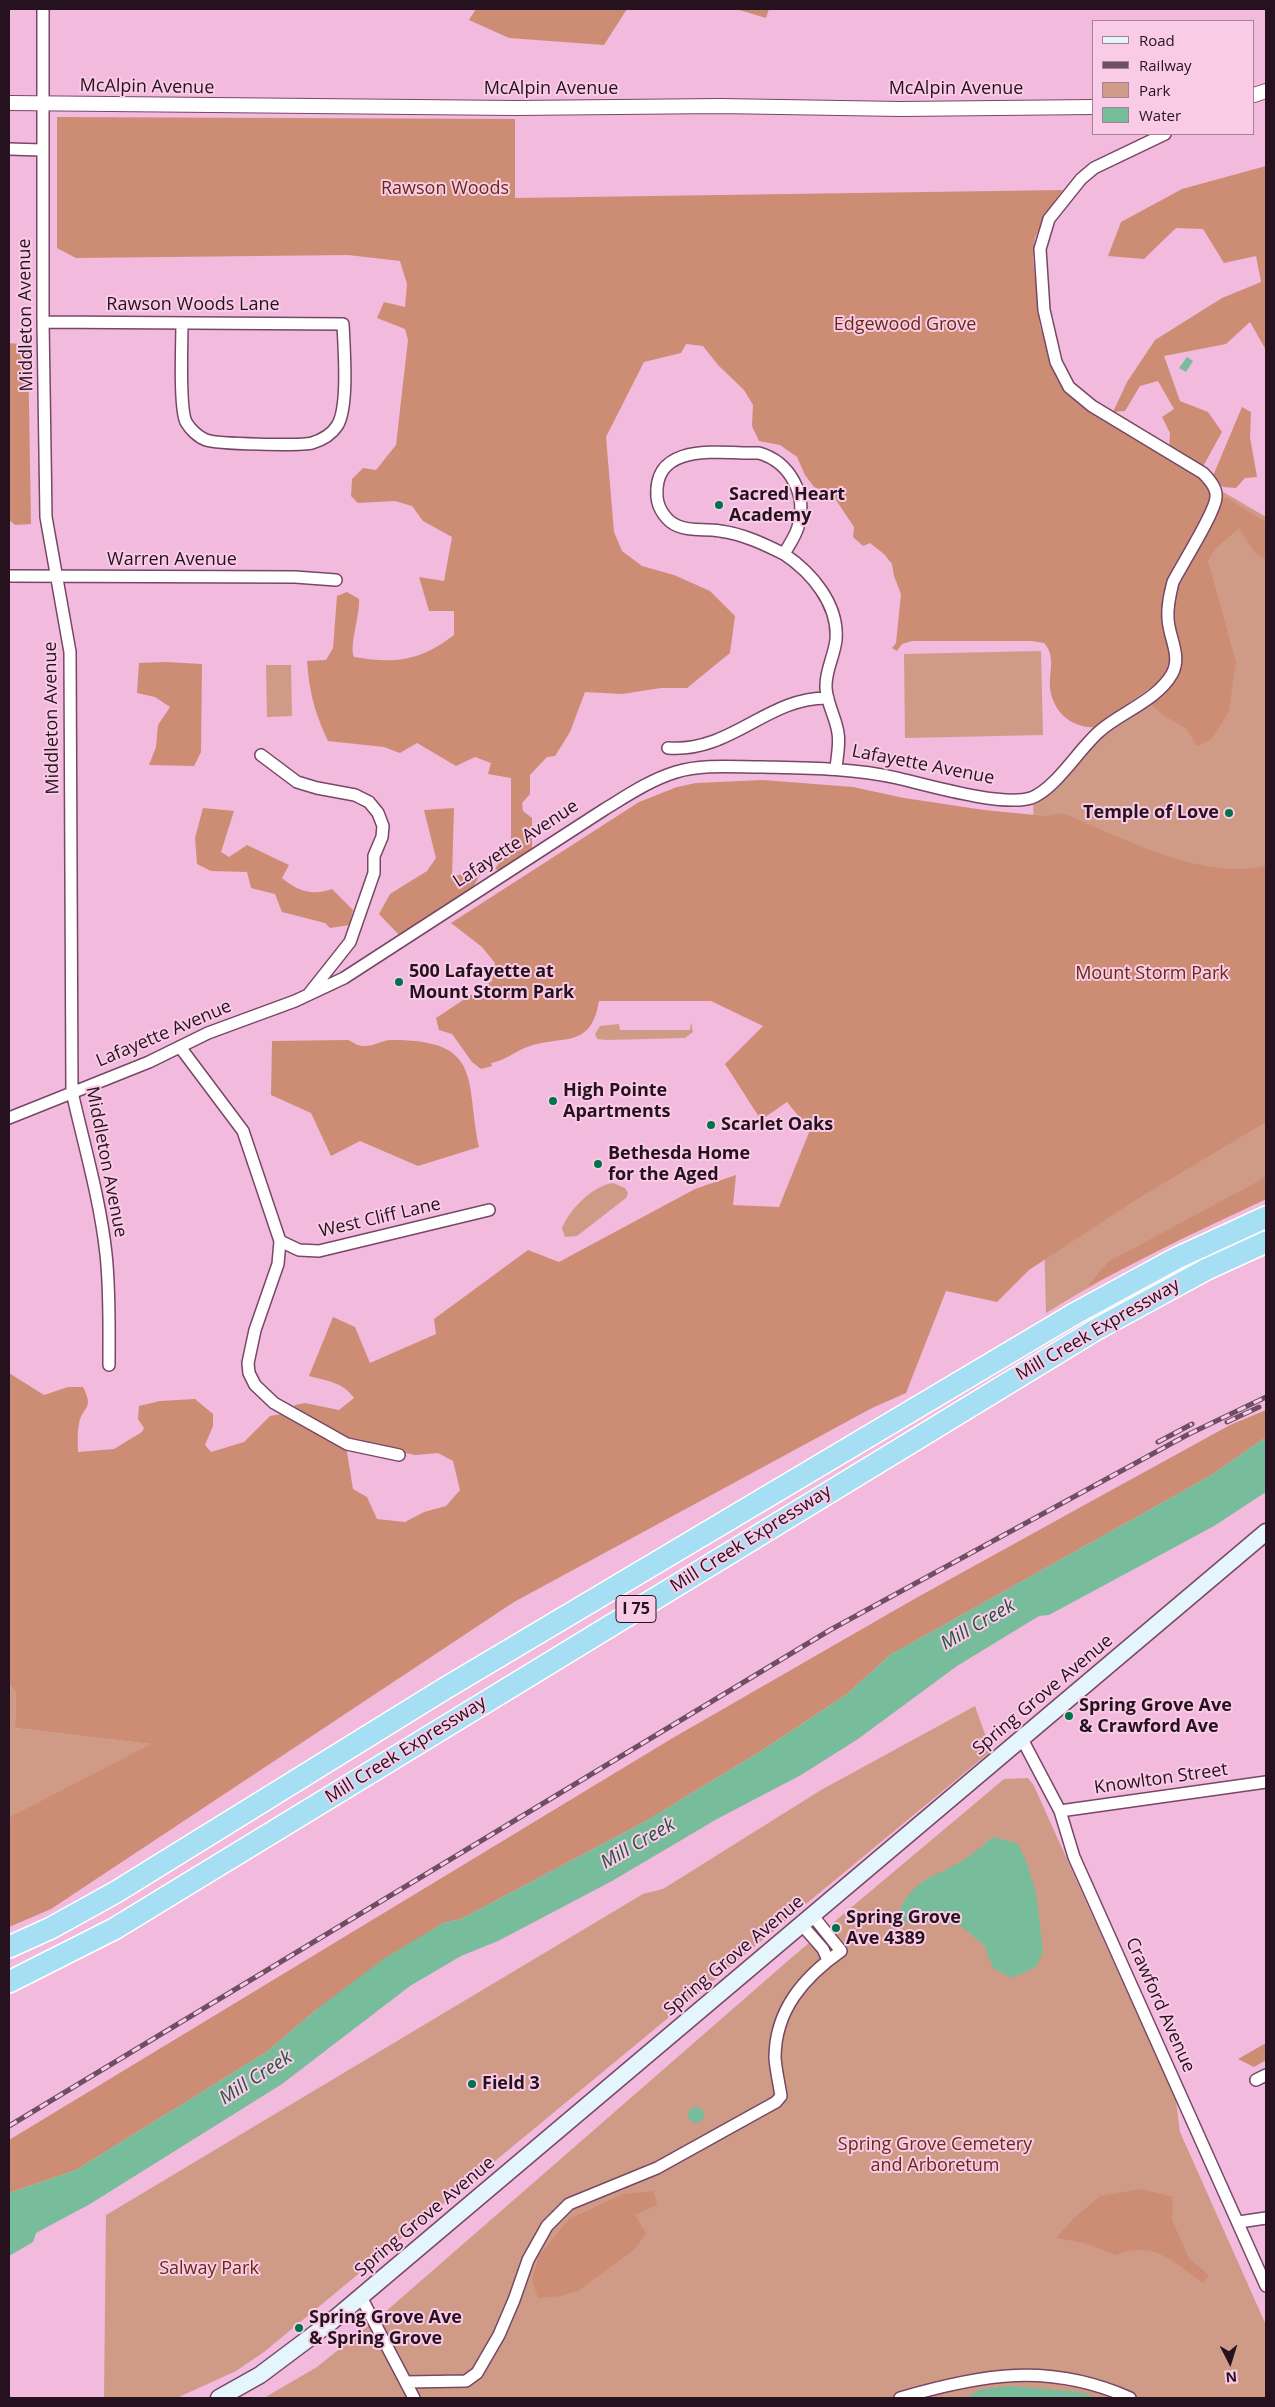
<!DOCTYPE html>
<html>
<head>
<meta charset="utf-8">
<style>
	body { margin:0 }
	#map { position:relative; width:1275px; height:2407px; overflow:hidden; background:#f2badc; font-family:"Open Sans",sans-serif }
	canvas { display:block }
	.frame { position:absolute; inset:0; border:10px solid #25121e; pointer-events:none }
	.legend { position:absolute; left:1092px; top:20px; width:162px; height:115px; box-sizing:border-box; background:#f9cbe7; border:1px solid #a48197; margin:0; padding:6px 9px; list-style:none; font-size:15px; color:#25121e }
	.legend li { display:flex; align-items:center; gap:10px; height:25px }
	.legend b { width:25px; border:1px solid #a48197 }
	.north { position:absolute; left:1205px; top:2337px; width:50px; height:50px; -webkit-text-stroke:4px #f9cbe7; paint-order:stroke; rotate:175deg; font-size:14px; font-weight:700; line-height:20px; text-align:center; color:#25121e }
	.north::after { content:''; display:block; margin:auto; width:18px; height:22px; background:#25121e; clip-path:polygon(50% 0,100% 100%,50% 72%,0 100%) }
</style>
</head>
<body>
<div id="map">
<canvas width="1275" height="2407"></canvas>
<div class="frame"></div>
<ul class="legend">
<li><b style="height:6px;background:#e4f5fb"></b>Road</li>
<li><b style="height:6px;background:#6e4e62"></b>Railway</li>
<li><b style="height:14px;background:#d09b86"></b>Park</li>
<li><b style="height:14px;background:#78bd9b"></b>Water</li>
</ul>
<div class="north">N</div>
</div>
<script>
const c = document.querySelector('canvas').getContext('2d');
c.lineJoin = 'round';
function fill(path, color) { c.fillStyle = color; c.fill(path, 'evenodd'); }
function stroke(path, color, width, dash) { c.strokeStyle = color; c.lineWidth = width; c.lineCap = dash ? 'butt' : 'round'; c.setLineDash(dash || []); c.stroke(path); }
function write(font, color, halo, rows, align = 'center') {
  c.font = font + ' "Open Sans",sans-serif'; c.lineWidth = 4; c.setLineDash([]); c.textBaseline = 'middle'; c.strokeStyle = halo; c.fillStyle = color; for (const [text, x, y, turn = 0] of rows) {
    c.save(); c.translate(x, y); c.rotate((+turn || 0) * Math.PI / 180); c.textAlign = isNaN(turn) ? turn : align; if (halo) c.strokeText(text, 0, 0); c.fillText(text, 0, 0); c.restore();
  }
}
fill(new Path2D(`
	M1213 486 1266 517V1199C1191 1234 1116 1269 1046 1313L1033 797 1096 734 1171 675 1168 606Z
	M1041 651 1043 735 905 738 904 654Z
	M266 665H291L292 716 267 717Z
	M691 1022 693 1032 685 1038 607 1040 597 1039 595 1034 600 1026 619 1024 620 1030H690Z
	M613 1183 625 1188 628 1193 626 1198 577 1236 565 1237 562 1228C570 1209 592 1186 613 1183Z
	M9 1684 16 1692 15 1728 152 1744 9 1817Z
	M975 1706 991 1751 264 2352 236 2371 179 2397 104 2398 106 2215 643 1894 663 1889 821 1790Z
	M1028 1778 1034 1786 1176 2101 1180 2132 1266 2325V2398H264L317 2367 384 2313 790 1959 1004 1779Z`), '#d09b86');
fill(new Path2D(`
	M476 9H627L604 45 509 38 469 20Z
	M736 9H769L766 18Z
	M57 117 515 119V198L1063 190 1045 215 1035 238 1033 257 1040 326 1058 378 1163 454 1203 480 1211 492V502L1171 582 1170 656 1166 673 1156 684 1096 727C1073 729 1053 713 1050 688 1049 672 1056 656 1044 643L1031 641H912L902 644 897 651 892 648 896 643 901 594 894 576 892 564 884 554 870 543 863 546 853 537 854 527 832 494 814 487 805 475 797 457 780 445 759 441 752 426 753 405 744 390 718 365 703 346 686 344 681 353 644 362 606 437 614 532 622 551 642 566 674 575 710 591 735 616 730 653 687 688H661L622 694 585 692 570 732 555 756 547 757 530 775V794L522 803 523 811 532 818V850L503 871 495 869 511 844V778L488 774 491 763 475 757 456 766 417 743 400 753 384 747 328 741C315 714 309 691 307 661L326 660 333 648 337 596 347 592 359 599C360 615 349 646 354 657 396 664 420 661 454 635V611H429L419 577 444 581 452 537 423 521 412 506 395 501 358 503 351 496 352 479 363 468 376 470 396 445 408 340 405 329 377 318 384 302 405 307 407 284 400 261 348 255 76 258 57 248Z
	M1266 166V350L1250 322 1226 344 1164 356 1180 401 1208 412 1222 432 1201 470 1169 450 1170 433 1162 417 1174 409 1158 381 1140 386 1125 411 1113 412 1127 382 1155 340 1222 298 1261 282 1256 256 1224 263 1203 229 1176 228 1144 259 1108 256 1121 222 1182 189Z
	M9 343 28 345 31 524 15 525 9 520Z
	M1242 407 1251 412 1250 437 1257 477 1245 478 1236 488 1223 487 1212 478Z
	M1223 498H1227L1266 522V560L1255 553 1239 528 1215 549 1208 561 1236 662 1229 711 1212 739 1197 746 1186 728 1164 716 1148 701 1175 675 1172 625 1175 592Z
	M166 662 202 664 201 752 194 766 149 765 156 747 158 725 170 707 155 697 137 693 139 663Z
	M763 780 853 787 904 798 984 810 1045 816 1062 813C1121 837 1201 881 1266 866V1122L1134 1201 1029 1270 997 1302 946 1291 906 1393 872 1408 514 1602 51 1909 9 1927V1817L151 1744 15 1728 16 1692 9 1684V1373L44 1395 68 1387H83C95 1410 82 1406 79 1424 77 1432 78 1444 78 1452L114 1449 142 1432 144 1428 138 1419 139 1406 160 1401 195 1399 213 1414V1426L205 1445 211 1452 244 1442 270 1416 281 1414 346 1446 353 1489 367 1497 377 1519 405 1522 424 1512 446 1506 460 1490 453 1461 438 1453 415 1455 353 1442 293 1410 295 1405 305 1403 339 1410 354 1398C343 1382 327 1381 309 1376L333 1317 355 1327 370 1363 436 1334 434 1319 528 1250 559 1262 695 1189 736 1175 733 1205 779 1207 810 1130 787 1102 761 1120 725 1064 763 1026 711 1001H599C591 1049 564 1035 530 1046 517 1050 505 1061 491 1063L492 1066 481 1069 472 1062 452 1034 439 1030 436 1018 492 981 495 963 482 947 451 923 639 802 677 787 696 783Z
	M203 808 234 811 221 852 229 857 247 845 289 865 282 878C298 891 311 896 332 889L353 910 349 925 330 928 325 923 282 912 275 894 251 888 247 872 211 871 197 864 195 838Z
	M454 808 452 877 485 867 473 887 400 936 379 914 390 894 427 871 436 858 424 810Z
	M348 1040C353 1042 357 1046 363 1046 373 1047 381 1040 392 1040 484 1040 465 1080 479 1147L418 1166 360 1141 331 1156 311 1113 271 1095 272 1041Z
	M1266 1177V1199L1181 1239 1087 1287 1108 1262Z
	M1266 1410V1437L1210 1476 890 1655 847 1694 761 1751 646 1821 461 1919 443 1923 317 2009 268 2051 76 2170 9 2193V2140L671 1739 916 1598 1108 1492 1230 1425Z
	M1266 2043V2060L1254 2067 1238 2059Z
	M1141 2189 1173 2197 1172 2220 1190 2260 1209 2275 1203 2283C1173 2262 1155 2240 1116 2255L1084 2243 1056 2238 1073 2219 1100 2196Z
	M654 2191 657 2205 635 2215 646 2233 635 2249 578 2291 561 2296 538 2298 532 2280 539 2256 569 2219 623 2194Z`), '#cd8d74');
fill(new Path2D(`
	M1187 357 1193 361 1186 372 1179 368Z
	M1266 1437V1492L1214 1526 1049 1615 1039 1616 957 1666 858 1739 801 1775 717 1819 612 1881 498 1941 461 1956 410 1986 282 2084 90 2204 36 2233 33 2242 9 2256V2193L76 2170 268 2051 317 2009 385 1958 443 1923 461 1919 646 1821 761 1751 847 1694 890 1655 1210 1476Z
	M993 1837 1017 1843 1027 1863 1036 1893 1043 1952 1036 1967 1012 1978 993 1968 984 1945 961 1926 931 1921 903 1923 898 1913C916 1876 931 1880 962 1861 973 1854 983 1845 993 1837Z
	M688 2115a8 8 0 1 1 16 0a8 8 0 1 1-16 0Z
	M1009 2386 1081 2392 1097 2398H967L978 2390Z`), '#78bd9b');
const minor = new Path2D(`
	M43 9V322L46 517 70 652 72 1092C84 1145 100 1199 106 1254 110 1291 109 1328 109 1365
	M9 149 42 150
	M43 322 343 324C344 348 349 408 337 426 331 435 322 440 312 443 301 446 216 444 206 440 198 437 190 429 186 422 179 407 182 343 182 323
	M759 453C790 462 808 495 798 527 795 537 789 545 784 554 764 544 743 534 720 531 706 528 691 532 678 526 667 522 658 509 657 497 653 440 722 454 759 453Z
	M784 554C811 572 839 604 836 640 834 657 825 671 826 688 827 704 836 718 838 733 840 744 837 757 836 768
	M9 576 295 577 336 580
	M668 748C731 753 767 697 828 698
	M261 755 297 782 317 788 355 795 369 802 378 813 383 826 382 837 374 856V873L350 942 308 995
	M180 1047 243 1131 280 1241 278 1264 255 1330 248 1363 249 1373 255 1385 274 1403 347 1444 399 1455
	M9 1118 149 1062 208 1033 295 1001 344 978 605 809C628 795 650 780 676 772 703 764 733 767 762 767 808 768 852 768 897 778 927 785 1002 807 1031 798 1056 789 1080 747 1101 730 1122 712 1157 700 1172 674 1182 656 1169 638 1168 619 1167 606 1170 594 1173 582 1181 566 1216 511 1216 497 1217 489 1209 479 1203 473L1092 406 1069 387 1056 362 1044 310 1040 249 1049 219 1081 179 1094 168 1165 134
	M280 1241 299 1250 319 1251 489 1210
	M1022 1739 1060 1811 1074 1857 1266 2286
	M1060 1811 1266 1782
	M802 1925 823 1949 828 1960
	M1256 2080 1266 2075
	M1239 2222 1266 2218
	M361 2297 414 2398
	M406 2382 466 2381 477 2373 499 2335 514 2300 528 2260 547 2226 569 2204 657 2168 776 2102 781 2096C779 2083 776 2071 775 2058 775 2010 804 1977 841 1951L813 1916
	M900 2398C982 2374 1049 2362 1130 2398`);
const tertiary = new Path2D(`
	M1254 95 1266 91
	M9 103 515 108 720 106 901 109 1094 107`);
const secondary = new Path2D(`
	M219 2398 260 2375 332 2321 1266 1532`);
const motorway = new Path2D(`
	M9 1947 51 1928 116 1892 444 1689 1074 1314 1175 1259 1266 1217
	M9 1982 114 1929 1095 1330 1207 1269 1266 1242`);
stroke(minor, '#774766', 14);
stroke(tertiary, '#774766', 16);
stroke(secondary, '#774766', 19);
stroke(motorway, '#fff', 24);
stroke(minor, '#fff', 11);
stroke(tertiary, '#fff', 14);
stroke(secondary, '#e4f5fb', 16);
stroke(motorway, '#a6dff3', 21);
const rail = new Path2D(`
	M1227 1422 1259 1407
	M1158 1442 1192 1424
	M9 2126 830 1630 1187 1435 1266 1397`);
stroke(rail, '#6e4e62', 5);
stroke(rail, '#f9cbe7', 3, [9]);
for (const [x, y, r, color] of [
	[719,505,5,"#00724c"],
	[1229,813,5,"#00724c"],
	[399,982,5,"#00724c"],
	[553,1101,5,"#00724c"],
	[711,1125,5,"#00724c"],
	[598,1164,5,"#00724c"],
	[1069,1716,5,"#00724c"],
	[836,1928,5,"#00724c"],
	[472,2084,5,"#00724c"],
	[299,2328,5,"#00724c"]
]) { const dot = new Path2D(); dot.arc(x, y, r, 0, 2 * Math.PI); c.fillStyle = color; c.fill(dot); stroke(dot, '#f9cbe7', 2); }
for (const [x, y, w] of [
	[636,1609,40]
]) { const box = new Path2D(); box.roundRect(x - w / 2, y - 13.5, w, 27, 4); c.fillStyle = '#f9cbe7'; c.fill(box); stroke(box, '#25121e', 1); }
write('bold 16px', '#25121e', null, [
	["I 75",636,1609]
]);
write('18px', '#25121e', '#f9cbe7', [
	["McAlpin Avenue",147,87,1],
	["McAlpin Avenue",551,89],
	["McAlpin Avenue",956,89],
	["Rawson Woods Lane",193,305],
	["Middleton Avenue",26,315,-91],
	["Warren Avenue",172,560],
	["Middleton Avenue",52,718,-91],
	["Lafayette Avenue",923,765,11],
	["Lafayette Avenue",516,844,-33],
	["Lafayette Avenue",164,1034,-23],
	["Middleton Avenue",106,1162,79],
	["West Cliff Lane",380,1218,-13],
	["Mill Creek Expressway",1098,1330,-30],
	["Mill Creek Expressway",751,1539,-32],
	["Spring Grove Avenue",1043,1695,-40],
	["Mill Creek Expressway",406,1750,-32],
	["Knowlton Street",1161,1779,-8],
	["Spring Grove Avenue",734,1956,-40],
	["Crawford Avenue",1160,2005,66],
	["Spring Grove Avenue",425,2217,-40]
]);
write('18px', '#662b12', '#f9cbe7', [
	["Rawson Woods",445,189],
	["Edgewood Grove",905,325],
	["Mount Storm Park",1152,974],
	["Spring Grove Cemetery",935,2145],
	["and Arboretum",935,2166],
	["Salway Park",209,2269]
]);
write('bold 18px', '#25121e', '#f9cbe7', [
	["Sacred Heart",729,495],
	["Academy",729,516],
	["Temple of Love",1219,813,"right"],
	["500 Lafayette at",409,972],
	["Mount Storm Park",409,993],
	["High Pointe",563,1091],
	["Apartments",563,1112],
	["Scarlet Oaks",721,1125],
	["Bethesda Home",608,1154],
	["for the Aged",608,1175],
	["Spring Grove Ave",1079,1706],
	["& Crawford Ave",1079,1727],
	["Spring Grove",846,1918],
	["Ave 4389",846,1939],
	["Field 3",482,2084],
	["Spring Grove Ave",309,2318],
	["& Spring Grove",309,2339]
], 'left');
write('italic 19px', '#21563e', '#f9cbe7', [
	["Mill Creek",978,1625,-30],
	["Mill Creek",638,1844,-30],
	["Mill Creek",256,2078,-33]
]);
</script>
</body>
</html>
